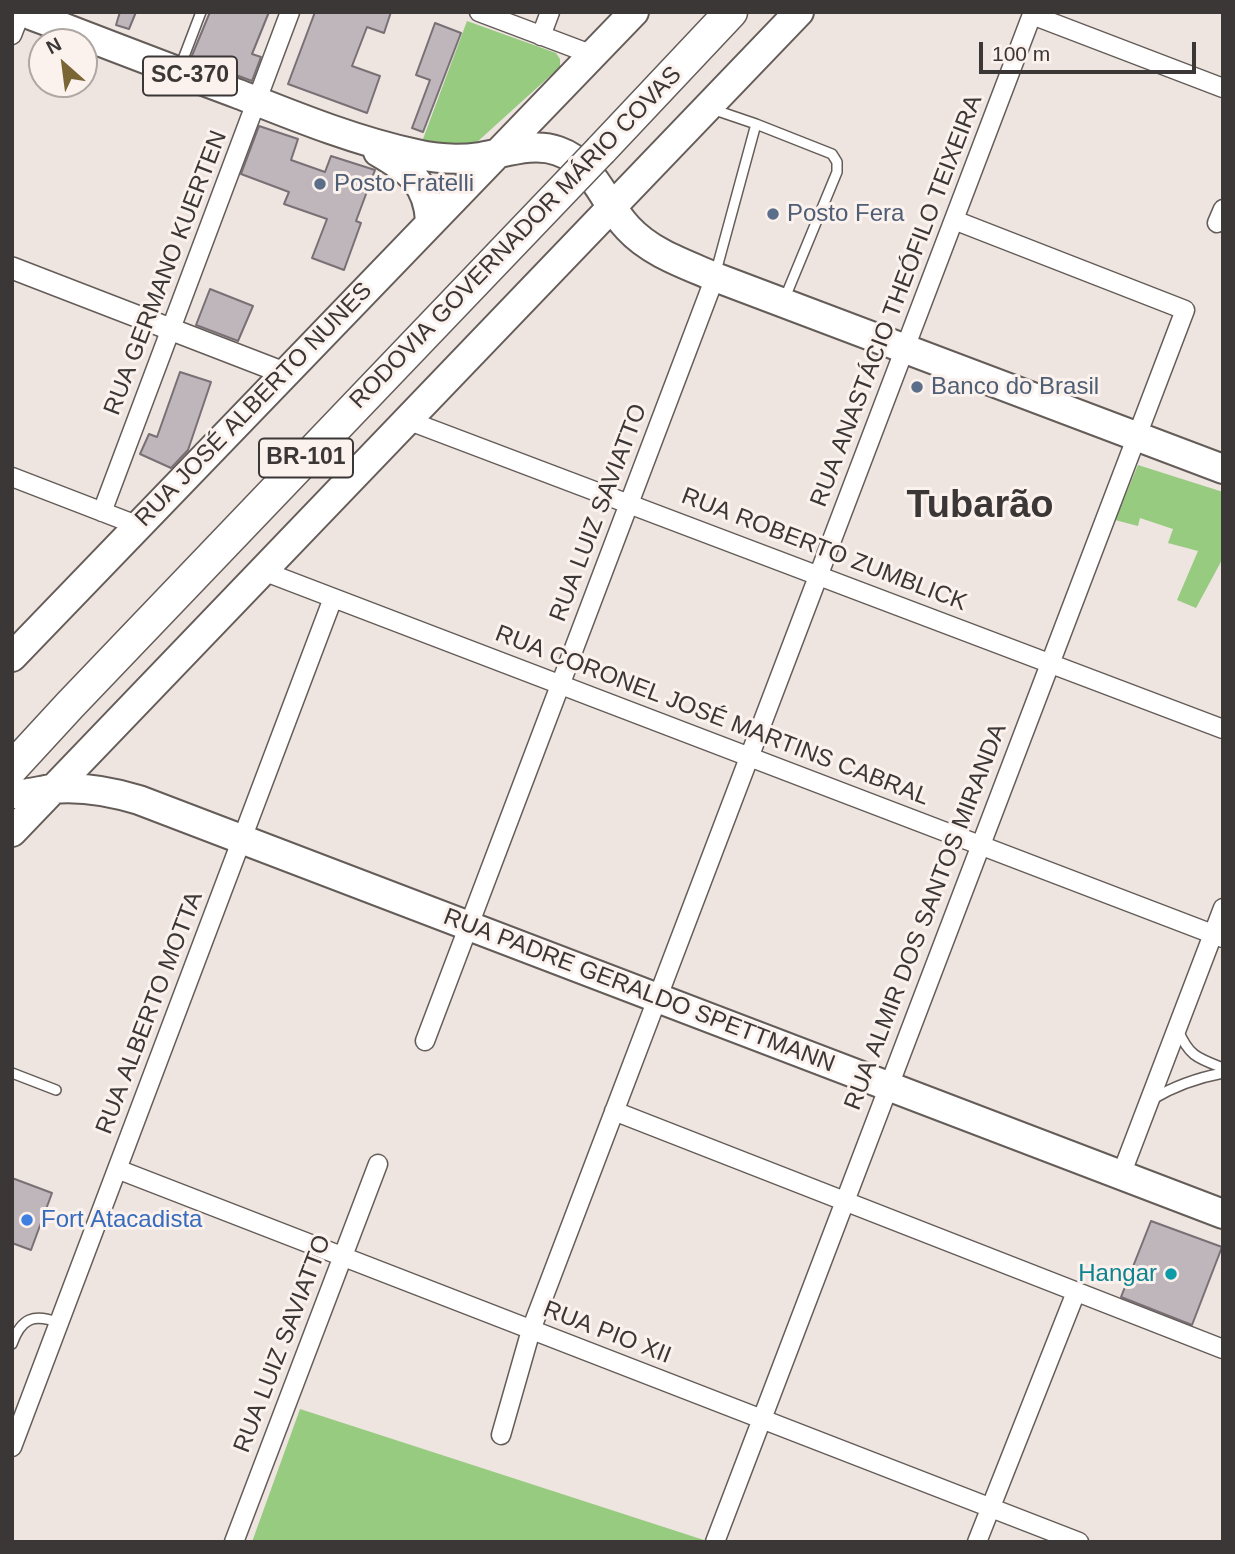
<!DOCTYPE html>
<html>
<head>
<meta charset="utf-8">
<style>
	body { margin:0 }
	#map { position:relative; width:1235px; height:1554px; overflow:hidden; background:#eee4e0; font-family:Arial,sans-serif }
	canvas { display:block }
	.frame { position:absolute; inset:0; border:14px solid #3b3736; pointer-events:none }
	.north { position:absolute; left:28px; top:28px; width:70px; height:70px; box-sizing:border-box; background:#fbf1ed; border:2px solid #aea7a4; border-radius:50%; rotate:332deg; font-size:19px; font-weight:700; line-height:28px; text-align:center; color:#3b3736 }
	.north::after { content:''; display:block; margin:auto; width:24px; height:32px; background:#7a6534; clip-path:polygon(50% 0,100% 100%,50% 72%,0 100%) }
	.scale { position:absolute; left:979px; top:42px; width:217px; height:32px; box-sizing:border-box; border:4px solid #3b3736; border-top:0; padding-left:9px; font-size:21px; line-height:24px; white-space:nowrap; color:#3b3736; -webkit-text-stroke:5px #fbf1ed; paint-order:stroke }
</style>
</head>
<body>
<div id="map">
<canvas width="1235" height="1554"></canvas>
<div class="frame"></div>
<div class="north">N</div>
<div class="scale">100 m</div>
</div>
<script>
const c = document.querySelector('canvas').getContext('2d');
c.lineJoin = 'round';
function fill(path, color) { c.fillStyle = color; c.fill(path, 'evenodd'); }
function stroke(path, color, width, dash) { c.strokeStyle = color; c.lineWidth = width; c.lineCap = dash ? 'butt' : 'round'; c.setLineDash(dash || []); c.stroke(path); }
function write(font, color, halo, rows, align = 'center') {
  c.font = font + ' Arial,sans-serif'; c.lineWidth = 6; c.setLineDash([]); c.textBaseline = 'middle'; c.strokeStyle = halo; c.fillStyle = color; for (const [text, x, y, turn = 0] of rows) {
    c.save(); c.translate(x, y); c.rotate((+turn || 0) * Math.PI / 180); c.textAlign = isNaN(turn) ? turn : align; if (halo) c.strokeText(text, 0, 0); c.fillText(text, 0, 0); c.restore();
  }
}
fill(new Path2D(`
	M467 21 556 53 560 59V67L466 152 452 151 423 139Z
	M1138 465 1223 492V558L1196 608 1177 600 1198 551 1168 543 1173 529 1140 518 1138 526 1115 520Z
	M300 1409 710 1542H252Z`), '#96cb80');
const building = new Path2D(`
	M120 12H136L129 29 116 25Z
	M210 12H269L252 54 261 57 252 81 191 58Z
	M315 12H391L384 33 367 27 352 66 380 76 367 113 288 84Z
	M435 23 461 33 423 132 412 128 430 80 416 75Z
	M259 126 298 139 291 160 325 172 331 156 375 170 356 221 361 223 344 270 312 258 327 219 284 204 289 192 241 174Z
	M210 289 253 306 238 341 196 325Z
	M180 372 211 382 188 450 171 468 140 454 149 434 157 437Z
	M12 1178 52 1193 31 1250 12 1243Z
	M1151 1221 1222 1247 1192 1325 1121 1297Z`);
fill(building, '#bfb6bc');
stroke(building, '#787075', 2);
const service = new Path2D(`
	M180 67 201 12
	M712 109 756 124 715 275
	M756 124 832 154 837 162V172L784 300
	M1178 1030C1189 1056 1197 1058 1223 1068
	M12 1073 56 1090
	M1151 1100C1174 1086 1196 1078 1223 1073
	M12 1344C21 1318 34 1313 59 1323`);
const minor = new Path2D(`
	M479 12 593 55
	M1032 15 1223 88
	M12 35 21 12
	M541 36 550 12
	M1217 223 1223 209
	M407 420 1223 729
	M12 477 139 526
	M102 512 290 12
	M263 571 1223 938
	M425 1041 715 277
	M614 1111 1223 1349
	M117 1169 1079 1542
	M1121 1175 1223 908
	M501 1435 531 1330 1033 12
	M12 1447 333 598
	M234 1542 378 1164
	M715 1542 1185 310 954 220
	M977 1542 1076 1292`);
const tertiary = new Path2D(`
	M12 268 284 373`);
const primary = new Path2D(`
	M23 12C96 40 168 68 241 95 299 118 356 141 416 154 437 159 459 160 480 157 505 153 533 142 558 151 595 164 603 202 628 228 651 253 685 264 715 277L1223 469
	M378 152C409 170 428 183 430 221
	M12 657 634 12
	M12 794C26 795 38 791 51 789 81 786 110 791 139 800L1223 1214
	M12 832 799 12`);
const motorway = new Path2D(`
	M601 150 731 12`);
stroke(service, '#645c58', 12);
stroke(minor, '#645c58', 21);
stroke(tertiary, '#645c58', 24);
stroke(primary, '#645c58', 32);
stroke(motorway, '#645c58', 35);
stroke(service, '#fff', 9);
stroke(minor, '#fff', 18);
stroke(tertiary, '#fff', 21);
stroke(primary, '#fff', 28);
stroke(motorway, '#fff', 32);
const motorwayBridge = new Path2D(`
	M12 768 70 705 601 150`);
stroke(motorwayBridge, '#645c58', 35, []);
stroke(motorwayBridge, '#fff', 32);
for (const [x, y, r, color] of [
	[320,184,7,"#5c6f8a"],
	[773,214,7,"#5c6f8a"],
	[917,387,7,"#5c6f8a"],
	[27,1220,7,"#3f7fe0"],
	[1171,1274,7,"#0f9aa8"]
]) { const dot = new Path2D(); dot.arc(x, y, r, 0, 2 * Math.PI); c.fillStyle = color; c.fill(dot); stroke(dot, '#fbf1ed', 2.5); }
for (const [x, y, w] of [
	[190,76,94],
	[306,458,94]
]) { const box = new Path2D(); box.roundRect(x - w / 2, y - 19.5, w, 39, 5); c.fillStyle = '#fbf1ed'; c.fill(box); stroke(box, '#3b3736', 2); }
write('bold 23px', '#3b3736', null, [
	["SC-370",190,76],
	["BR-101",306,458]
]);
write('24px', '#4e5e75', '#fbf1ed', [
	["Posto Fratelli",334,184],
	["Posto Fera",787,214],
	["Banco do Brasil",931,387]
], 'left');
write('24px', '#3b3736', '#fbf1ed', [
	["RODOVIA GOVERNADOR MÁRIO COVAS",516,238,-46],
	["RUA GERMANO KUERTEN",166,273,-69],
	["RUA ANASTÁCIO THEÓFILO TEIXEIRA",897,301,-69],
	["RUA JOSÉ ALBERTO NUNES",254,405,-46],
	["RUA LUIZ SAVIATTO",599,513,-69],
	["RUA ROBERTO ZUMBLICK",824,550,21],
	["RUA CORONEL JOSÉ MARTINS CABRAL",712,716,21],
	["RUA ALMIR DOS SANTOS MIRANDA",926,917,-69],
	["RUA PADRE GERALDO SPETTMANN",639,991,21],
	["RUA ALBERTO MOTTA",150,1013,-69],
	["RUA PIO XII",607,1333,21],
	["RUA LUIZ SAVIATTO",283,1344,-69]
]);
write('24px', '#366cbe', '#fbf1ed', [
	["Fort Atacadista",41,1220]
], 'left');
write('24px', '#0d838f', '#fbf1ed', [
	["Hangar",1157,1274]
], 'right');
write('bold 38px', '#3b3736', '#fbf1ed', [
	["Tubarão",980,507]
]);
</script>
</body>
</html>
